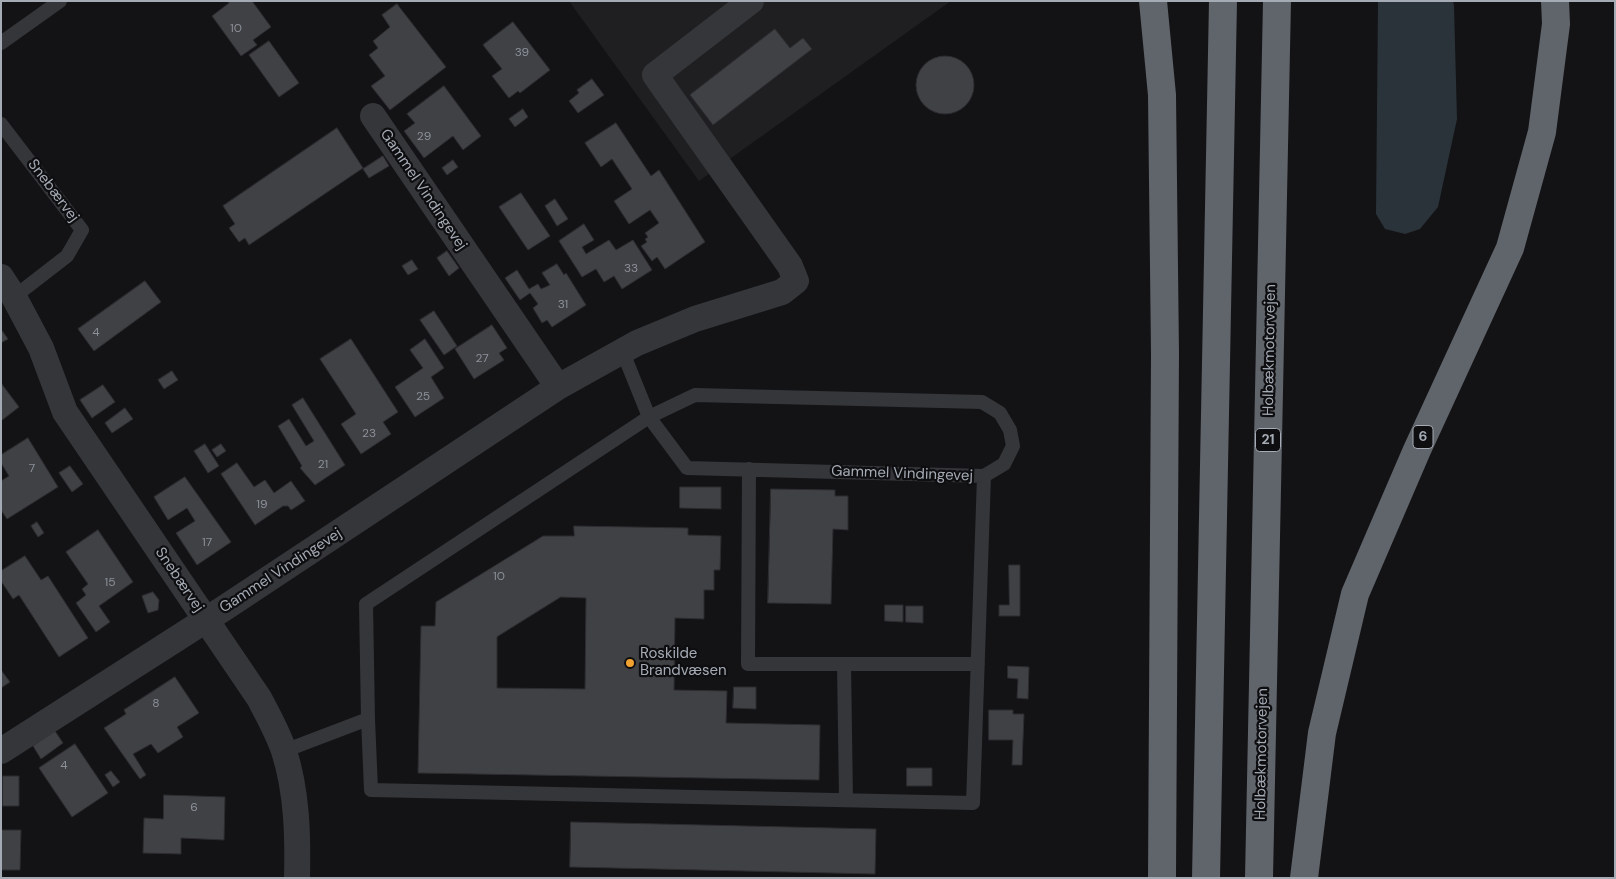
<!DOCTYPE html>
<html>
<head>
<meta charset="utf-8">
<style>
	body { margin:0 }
	#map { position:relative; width:1616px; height:879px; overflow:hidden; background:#131315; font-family:"DM Sans",sans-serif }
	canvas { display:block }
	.frame { position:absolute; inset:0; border:2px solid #a5abb5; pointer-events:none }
</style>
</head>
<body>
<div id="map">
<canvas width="1616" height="879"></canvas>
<div class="frame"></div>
</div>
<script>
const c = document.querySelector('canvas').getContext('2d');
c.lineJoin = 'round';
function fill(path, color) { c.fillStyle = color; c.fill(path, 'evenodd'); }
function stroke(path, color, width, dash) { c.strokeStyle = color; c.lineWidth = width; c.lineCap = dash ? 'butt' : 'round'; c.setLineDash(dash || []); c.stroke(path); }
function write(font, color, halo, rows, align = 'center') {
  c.font = font + ' "DM Sans",sans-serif'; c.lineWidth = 4.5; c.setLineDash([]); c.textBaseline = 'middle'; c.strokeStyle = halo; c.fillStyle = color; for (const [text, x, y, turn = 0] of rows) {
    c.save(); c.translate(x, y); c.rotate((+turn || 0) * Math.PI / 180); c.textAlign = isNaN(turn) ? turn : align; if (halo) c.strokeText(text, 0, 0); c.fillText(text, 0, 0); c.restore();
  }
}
fill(new Path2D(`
	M569 1H951L699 181Z`), '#1f1f22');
fill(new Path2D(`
	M1378 1H1453L1454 6 1457 119 1438 207 1420 229 1405 234 1385 229 1376 214Z`), '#2a3339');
const building = new Path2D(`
	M227 1H252L271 27 253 40 257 45 241 56 212 16 229 3Z
	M397 4 446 67 390 110 371 86 385 76 369 55 378 48 373 41 390 27 382 15Z
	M513 22 550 70 520 93 518 91 509 98 492 76 502 69 483 45Z
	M775 29 790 48 803 38 812 49 713 125 690 95Z
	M269 41 299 83 279 97 249 55Z
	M916 85a29 29 0 1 1 58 0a29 29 0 1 1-58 0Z
	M592 79 604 95 578 113 569 101 579 93 577 90Z
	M444 86 481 136 463 150 453 136 424 158 404 131 415 123 407 114Z
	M523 109 528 117 515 127 509 119Z
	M616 123 651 176 659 170 705 242 665 269 657 257 652 261 641 246 647 242 645 239 648 237 645 233 659 223 650 210 629 224 614 201 632 189 612 159 601 167 585 143Z
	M337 128 363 168 249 245 245 238 239 242 229 228 235 224 223 206Z
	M383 156 389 166 369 178 363 169Z
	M453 160 458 167 447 175 442 168Z
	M521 193 550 236 528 250 499 207Z
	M555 199 568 219 557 226 545 206Z
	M584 224 594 240 582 247 586 254 609 240 616 250 633 240 652 270 622 289 614 276 604 282 596 269 582 277 559 241Z
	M447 251 459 268 449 276 437 258Z
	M412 260 418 269 408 275 402 266Z
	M557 264 564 275 566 273 586 305 552 327 547 320 542 323 533 308 538 304 530 293 520 300 505 278 517 270 529 289 538 284 541 289 550 285 542 273Z
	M145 281 161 302 94 351 78 329Z
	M434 311 457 346 444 355 420 320Z
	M492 325 507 348 499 353 504 360 474 379 455 349Z
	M1 329 8 339 1 343Z
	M351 339 398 412 383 422 391 434 361 454 341 424 356 414 320 359Z
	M425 339 444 368 431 377 444 398 415 417 395 387 423 368 410 350Z
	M172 371 178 380 164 389 158 380Z
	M1 383 19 407 1 421Z
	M103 385 115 402 92 418 80 400Z
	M303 398 345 465 315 485 300 468 302 466 278 426 289 419 306 446 314 441 292 405Z
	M125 408 133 419 112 433 105 423Z
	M28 438 58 487 7 519 1 510V481L9 476 1 463V455Z
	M205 444 219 466 208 473 194 451Z
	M221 444 226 451 217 457 212 450Z
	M237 463 254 487 265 480 274 493 291 481 305 501 291 510 288 506H283L255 525 221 474Z
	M70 466 83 484 72 492 59 473Z
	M185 477 231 542 197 565 176 533 195 521 187 508 168 520 154 497Z
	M680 487H721V509L680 508Z
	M771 489 835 490V496H848V530L833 529 831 604 768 603Z
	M37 522 44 533 38 537 31 526Z
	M574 526 688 528V535L721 536 720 570H714V590H704V619L675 618 674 690 727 691 726 723 820 725 819 780 418 773 421 626H435L436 602 543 536H574ZM561 597 586 598 585 689 497 688V637Z
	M98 530 133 582 99 606 110 622 96 632 76 603 86 595 82 589 88 584 66 552Z
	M25 556 41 580 48 576 88 638 59 657 19 595 13 599 1 581V571Z
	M1009 565H1020V616H999V605H1009Z
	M153 592 159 600 158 610 148 613 142 596Z
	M885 605H903V622L885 621Z
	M906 606H923V623L906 622Z
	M1008 666 1029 667 1028 699 1017 698 1018 679 1008 678Z
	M1 670 10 682 1 688Z
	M175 677 199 713 177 727 183 737 158 753 151 744 133 754 146 775 140 779 104 728 126 714 124 710Z
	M734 687H756V709L733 708Z
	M989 710H1013V714H1024L1022 765H1012L1013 740H989Z
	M55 731 63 743 41 759 33 746Z
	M75 744 108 793 72 817 39 768Z
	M907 768H932V786H907Z
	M111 771 120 782 113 787 105 775Z
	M3 776H19V806H3Z
	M164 795 225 797 224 840 181 838V854L143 853 144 818 163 819Z
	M571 822 876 829 875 874 570 867Z
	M1 830H21L20 870H1Z`);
fill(building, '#3f4145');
stroke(building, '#2d2d31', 1);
stroke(new Path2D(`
	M1 43 60 1
	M1 124 82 230 67 256 14 297
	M695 395 982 402 1000 413 1010 430 1013 446 1004 464 984 476 687 468 649 417Z
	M749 469 748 664H978
	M844 664 846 800
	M368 719 371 790 973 803 984 476
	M284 751 368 719 366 604 649 417 622 350`), '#34363a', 14);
stroke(new Path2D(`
	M373 116 558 387
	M1 277 14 297 41 348 65 412 259 698C268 715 278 733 284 751 297 792 298 835 297 878
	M1 751 223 609 558 387 637 343 695 319 782 292 796 281 790 266 655 75 751 1`), '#34363a', 26);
stroke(new Path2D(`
	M1153 1 1162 95 1165 354 1162 878
	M1206 878 1223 1
	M1259 878 1277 1
	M1304 878 1322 733 1355 594 1417 450 1510 248 1542 132 1556 24 1555 1`), '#60646b', 28);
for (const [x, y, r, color] of [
	[630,663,5,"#f1a230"]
]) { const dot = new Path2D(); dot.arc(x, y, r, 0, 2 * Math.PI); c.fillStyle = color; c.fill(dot); stroke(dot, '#0e0e10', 2); }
write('12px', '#8c9099', null, [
	["10",236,29],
	["39",522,53],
	["29",424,137],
	["33",631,269],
	["31",563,305],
	["4",96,333],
	["27",482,359],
	["25",423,397],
	["23",369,434],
	["21",323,465],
	["7",32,469],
	["19",262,505],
	["17",207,543],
	["10",499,577],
	["15",110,583],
	["8",156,704],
	["4",64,766],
	["6",194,808]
]);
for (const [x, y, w] of [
	[1423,437,20],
	[1268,440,25]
]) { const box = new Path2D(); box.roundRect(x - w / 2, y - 11.5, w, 23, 4); c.fillStyle = '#0e0e10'; c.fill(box); stroke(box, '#a5abb5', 1); }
write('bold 14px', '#a5abb5', null, [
	["6",1423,437],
	["21",1268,440]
]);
write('15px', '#a5abb5', '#0e0e10', [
	["Gammel Vindingevej",423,190,56],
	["Snebærvej",53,191,53],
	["Holbækmotorvejen",1270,350,-89],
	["Gammel Vindingevej",902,474,2],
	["Gammel Vindingevej",281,571,-33],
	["Snebærvej",179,580,56],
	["Holbækmotorvejen",1262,754,-89]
]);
write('15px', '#a5abb5', '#0e0e10', [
	["Roskilde",640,654],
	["Brandvæsen",640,671]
], 'left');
</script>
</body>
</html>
